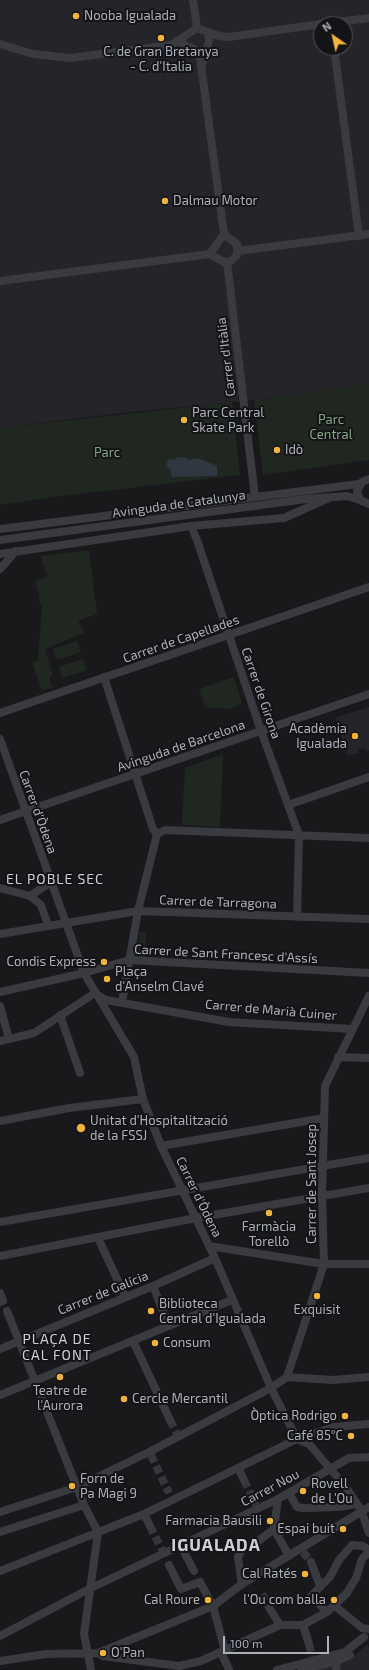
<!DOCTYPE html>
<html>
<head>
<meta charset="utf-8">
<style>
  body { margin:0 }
  #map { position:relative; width:369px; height:1670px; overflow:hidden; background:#19191c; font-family:"Exo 2",sans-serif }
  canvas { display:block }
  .north { position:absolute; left:313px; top:16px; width:40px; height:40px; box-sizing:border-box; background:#141417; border:1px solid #515259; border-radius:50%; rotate:326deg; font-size:11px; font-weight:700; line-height:16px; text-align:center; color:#acb0bb }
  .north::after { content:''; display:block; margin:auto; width:14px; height:18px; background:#f2b43b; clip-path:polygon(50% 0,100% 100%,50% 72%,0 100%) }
  .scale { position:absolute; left:223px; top:1636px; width:106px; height:18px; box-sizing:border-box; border:2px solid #acb0bb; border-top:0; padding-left:5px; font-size:12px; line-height:14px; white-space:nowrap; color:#acb0bb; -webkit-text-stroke:3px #141417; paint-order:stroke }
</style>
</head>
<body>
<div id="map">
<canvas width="369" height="1670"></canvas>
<div class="north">N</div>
<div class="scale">100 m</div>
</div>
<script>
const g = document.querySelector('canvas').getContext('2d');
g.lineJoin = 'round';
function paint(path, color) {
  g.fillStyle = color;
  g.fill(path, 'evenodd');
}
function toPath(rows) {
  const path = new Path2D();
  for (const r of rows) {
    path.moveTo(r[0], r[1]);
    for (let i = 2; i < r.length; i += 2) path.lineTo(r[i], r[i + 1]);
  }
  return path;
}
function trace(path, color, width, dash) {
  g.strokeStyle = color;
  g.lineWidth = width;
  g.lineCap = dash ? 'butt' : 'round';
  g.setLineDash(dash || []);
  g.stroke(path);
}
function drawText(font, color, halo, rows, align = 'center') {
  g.font = font + ' "Exo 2",sans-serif';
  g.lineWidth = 4;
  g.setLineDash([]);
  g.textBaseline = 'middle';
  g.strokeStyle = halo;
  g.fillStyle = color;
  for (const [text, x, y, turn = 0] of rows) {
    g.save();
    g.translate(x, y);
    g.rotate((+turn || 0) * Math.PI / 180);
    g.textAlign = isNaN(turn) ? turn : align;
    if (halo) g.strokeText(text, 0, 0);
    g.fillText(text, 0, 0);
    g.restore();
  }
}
const built = toPath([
  [0,0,369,0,369,384,254,400,130,412,0,428],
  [321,24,345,24,345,48,321,48],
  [369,707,369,750,366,751,365,748,358,750,359,753,348,756,335,718],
  [367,1645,369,1648,369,1670,307,1670,351,1659]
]);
const green = toPath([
  [369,384,369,460,263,475,254,400],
  [232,402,240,475,53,497,0,505,0,428],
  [89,550,97,614,78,621,84,633,45,649,53,675,49,677,53,687,42,691,32,662,38,660,42,606,38,599,40,599,35,581,48,576,40,556],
  [77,641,81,652,57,660,53,649],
  [83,659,87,670,63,678,59,667],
  [234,677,242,703,230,709,205,707,199,689],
  [223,754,220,827,182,825,185,768],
  [140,932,146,932,145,959,134,958]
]);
const water = toPath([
  [178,457,186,458,188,460,198,458,217,466,217,476,172,477,170,469,166,466,168,459,174,460]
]);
const minorTunnel = toPath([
  [170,1420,177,1434],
  [151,1455,169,1493],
  [244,1480,256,1505],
  [150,1526,163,1552],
  [303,1552,311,1562],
  [262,1594,270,1609],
  [309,1644,312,1656]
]);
const minor = toPath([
  [193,0,197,28],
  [322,24,369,18],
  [177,41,194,49,200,58,224,234],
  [0,44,33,54,71,58,171,45,197,28,219,36,229,37,321,24],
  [334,48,359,236],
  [202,65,209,41,208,32],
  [238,251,369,234],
  [210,254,224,262,231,261,237,255,237,244,224,234],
  [210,254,224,234],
  [227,262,255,497],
  [0,281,210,254],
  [369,479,362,482,357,491,360,500,369,504],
  [191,526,197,540,261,731,299,835,297,917],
  [0,529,359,484],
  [0,540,306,499,347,496,360,500],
  [0,554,191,526,284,518,329,498],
  [0,569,16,551],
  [104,677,153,829,157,834],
  [0,713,369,587],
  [0,739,84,973,134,1057,143,1099,161,1146,215,1258,271,1388,297,1439],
  [288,805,369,777],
  [0,820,369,694],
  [157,834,165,830,369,838],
  [0,888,30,896,41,905,48,925],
  [30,896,51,882],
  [0,934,138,911,369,919],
  [0,992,84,973,129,960,369,973],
  [122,1002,138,911,157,834],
  [0,1006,9,1039],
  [60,1015,80,1073],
  [0,1041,34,1033,95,993,106,1000,229,1022,352,1029],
  [338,1057,369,1058],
  [0,1121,69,1108,143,1099],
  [161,1146,324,1118],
  [0,1222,369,1158],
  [98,1238,125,1296],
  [209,1246,324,1264,369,1264],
  [0,1256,196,1218,369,1188],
  [153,1286,169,1326],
  [0,1293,3,1301,0,1302],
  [7,1311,84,1505,98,1532],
  [133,1341,170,1420],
  [0,1349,153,1286,215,1258],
  [287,1377,324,1264,322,1195,325,1086,369,996],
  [287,1377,333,1380,369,1377],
  [0,1395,232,1300],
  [297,1439,309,1444,345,1486,361,1510,369,1533],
  [238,1468,244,1480],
  [289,1493,297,1507,303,1508,339,1507,356,1504],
  [0,1512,77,1487,149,1452,271,1388,287,1377],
  [144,1514,150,1526],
  [274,1529,289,1556],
  [0,1532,84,1505],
  [184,1552,194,1571],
  [311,1562,320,1586],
  [169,1565,181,1589,200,1582],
  [0,1571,144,1514,297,1439,334,1427,369,1424],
  [201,1584,213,1606,225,1651],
  [242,1584,238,1557,242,1549,256,1543,274,1529,278,1499],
  [335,1606,362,1628,369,1629],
  [270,1609,280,1625],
  [327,1612,311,1596,330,1577,339,1560,352,1545,363,1546,369,1550],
  [303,1625,309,1644],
  [0,1636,89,1589,278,1499,349,1458,369,1457],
  [98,1653,103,1656,179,1666,201,1661,280,1625,303,1625,327,1612,347,1593,356,1578,362,1559,369,1552],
  [221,1653,229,1669],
  [0,1661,46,1654,98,1653,213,1606,242,1584,369,1507],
  [91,1670,84,1634,98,1532],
  [277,1670,345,1652,364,1637],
  [302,1670,337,1661,350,1655],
  [336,1670,337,1661]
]);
const markers = [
  [76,16,4,"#f2b43b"],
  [161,38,4,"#f2b43b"],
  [165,201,4,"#f2b43b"],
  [184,420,4,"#f2b43b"],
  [277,450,4,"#f2b43b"],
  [355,736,4,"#f2b43b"],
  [104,962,4,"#f2b43b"],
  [107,979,4,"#f2b43b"],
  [81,1128,5,"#f2b43b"],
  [269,1213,4,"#f2b43b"],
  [317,1296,4,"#f2b43b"],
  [151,1311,4,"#f2b43b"],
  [155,1343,4,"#f2b43b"],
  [60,1377,4,"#f2b43b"],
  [124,1399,4,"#f2b43b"],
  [345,1416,4,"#f2b43b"],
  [351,1436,4,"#f2b43b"],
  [72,1486,4,"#f2b43b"],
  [303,1491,4,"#f2b43b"],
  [270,1521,4,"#f2b43b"],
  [343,1529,4,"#f2b43b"],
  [305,1574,4,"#f2b43b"],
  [208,1600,4,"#f2b43b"],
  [334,1600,4,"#f2b43b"],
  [103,1653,4,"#f2b43b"]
];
const poiNames = [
  ["Nooba Igualada",84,16],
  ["C. de Gran Bretanya",161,52,"center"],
  ["- C. d'Italia",161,67,"center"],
  ["Dalmau Motor",173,201],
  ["Parc Central",192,413],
  ["Skate Park",192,428],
  ["Idò",285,450],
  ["Acadèmia",347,729,"right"],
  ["Igualada",347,744,"right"],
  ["Condis Express",96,962,"right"],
  ["Plaça",115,972],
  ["d'Anselm Clavé",115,987],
  ["Unitat d'Hospitalització",90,1121],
  ["de la FSSJ",90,1136],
  ["Farmàcia",269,1227,"center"],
  ["Torellò",269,1242,"center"],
  ["Biblioteca",159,1304],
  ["Central d'Igualada",159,1319],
  ["Exquisit",317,1310,"center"],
  ["Consum",163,1343],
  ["Teatre de",60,1391,"center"],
  ["l'Aurora",60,1406,"center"],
  ["Cercle Mercantil",132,1399],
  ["Òptica Rodrigo",337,1416,"right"],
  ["Café 85°C",343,1436,"right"],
  ["Forn de",80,1479],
  ["Pa Magi 9",80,1494],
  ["Rovell",311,1484],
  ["de L'Ou",311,1499],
  ["Farmacia Bausili",262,1521,"right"],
  ["Espai buit",335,1529,"right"],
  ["Cal Ratés",297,1574,"right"],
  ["Cal Roure",200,1600,"right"],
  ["l'Ou com balla",326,1600,"right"],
  ["O'Pan",111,1653]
];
const streetNames = [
  ["Carrer d'Itàlia",226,357,-97],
  ["Avinguda de Catalunya",179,504,-8],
  ["Carrer de Capellades",181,639,-19],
  ["Carrer de Girona",261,693,71],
  ["Avinguda de Barcelona",181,746,-19],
  ["Carrer d'Òdena",38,812,70],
  ["Carrer de Tarragona",218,902,2],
  ["Carrer de Sant Francesc d'Assís",226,954,3],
  ["Carrer de Marià Cuiner",271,1010,5],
  ["Carrer de Sant Josep",312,1184,-90],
  ["Carrer d'Òdena",199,1197,64],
  ["Carrer de Galícia",103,1293,-22],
  ["Carrer Nou",270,1488,-28]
];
const parkNames = [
  ["Parc",331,420],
  ["Central",331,435],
  ["Parc",107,453]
];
const neighbourhoodNames = [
  ["EL POBLE SEC",55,879],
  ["PLAÇA DE",57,1339],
  ["CAL FONT",57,1355]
];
const districtNames = [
  ["IGUALADA",216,1545]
];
paint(built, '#252529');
paint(green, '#1f2720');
paint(water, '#2f3840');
trace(minorTunnel, '#36373c', 8, [8, 4]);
trace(minor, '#3a3b41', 8);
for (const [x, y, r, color] of markers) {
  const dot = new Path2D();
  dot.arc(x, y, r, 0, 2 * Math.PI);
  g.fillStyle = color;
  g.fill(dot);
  trace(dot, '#141417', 1.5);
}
drawText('13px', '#acb0bb', '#141417', poiNames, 'left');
drawText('13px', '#acb0bb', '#141417', streetNames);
drawText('13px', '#83a685', '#141417', parkNames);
g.letterSpacing = '1px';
drawText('14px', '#cdd0d7', '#141417', neighbourhoodNames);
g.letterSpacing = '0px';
g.letterSpacing = '1px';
drawText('bold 17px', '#cdd0d7', '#141417', districtNames);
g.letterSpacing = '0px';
</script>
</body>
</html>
